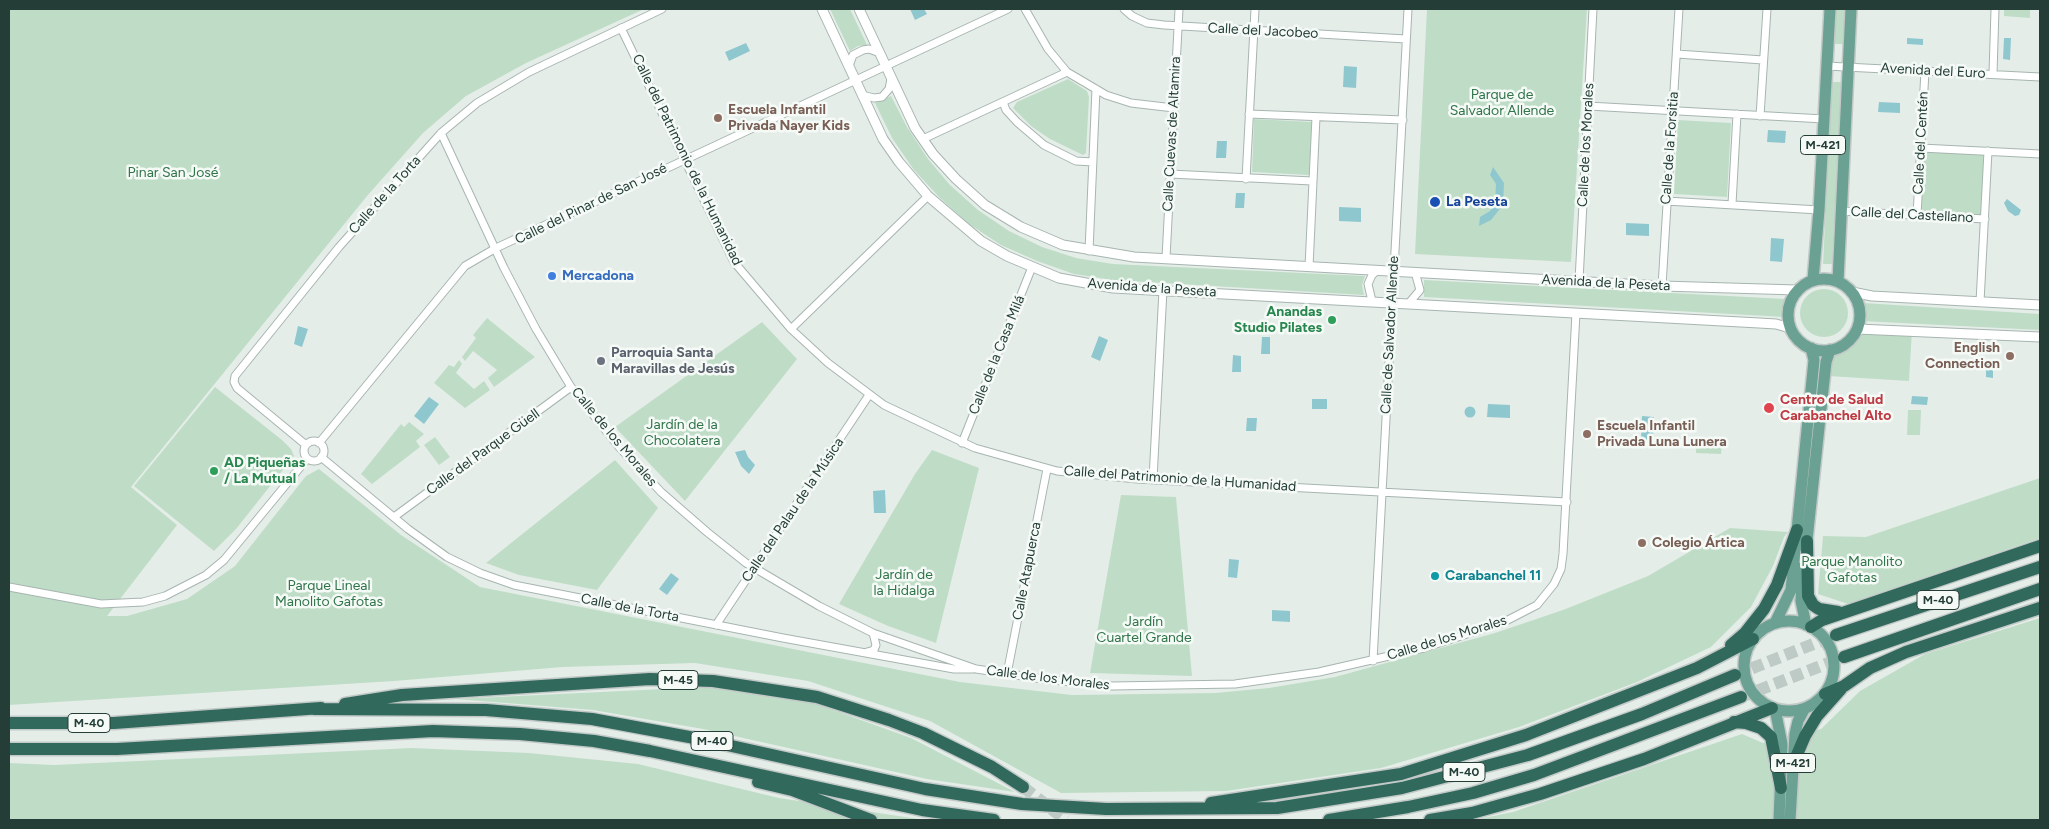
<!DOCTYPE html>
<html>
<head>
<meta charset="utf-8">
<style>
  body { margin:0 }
  #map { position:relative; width:2049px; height:829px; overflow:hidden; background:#e5ede9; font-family:Figtree,sans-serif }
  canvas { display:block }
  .frame { position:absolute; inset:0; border:10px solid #243e37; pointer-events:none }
</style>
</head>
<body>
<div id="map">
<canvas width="2049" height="829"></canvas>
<div class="frame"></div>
</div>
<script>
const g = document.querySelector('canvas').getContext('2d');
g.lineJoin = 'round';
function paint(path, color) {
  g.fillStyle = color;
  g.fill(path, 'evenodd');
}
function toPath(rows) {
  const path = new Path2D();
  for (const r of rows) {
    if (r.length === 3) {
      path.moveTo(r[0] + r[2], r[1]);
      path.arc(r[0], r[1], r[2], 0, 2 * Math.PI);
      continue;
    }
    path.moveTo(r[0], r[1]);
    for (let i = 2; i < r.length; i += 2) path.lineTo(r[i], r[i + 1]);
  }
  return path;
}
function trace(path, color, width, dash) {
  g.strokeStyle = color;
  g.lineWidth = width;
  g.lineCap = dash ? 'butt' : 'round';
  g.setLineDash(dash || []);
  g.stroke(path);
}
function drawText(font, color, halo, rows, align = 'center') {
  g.font = font + ' Figtree,sans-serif';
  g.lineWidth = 5;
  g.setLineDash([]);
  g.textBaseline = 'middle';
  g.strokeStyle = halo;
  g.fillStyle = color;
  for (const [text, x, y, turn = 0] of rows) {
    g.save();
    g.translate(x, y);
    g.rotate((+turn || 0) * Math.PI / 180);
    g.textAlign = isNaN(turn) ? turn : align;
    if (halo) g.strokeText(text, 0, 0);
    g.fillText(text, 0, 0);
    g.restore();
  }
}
const green = toPath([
  [9,9,644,9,526,63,466,96,423,133,367,196,131,487,177,525,107,616,127,616,187,599,235,566,306,476,319,469,401,535,480,587,960,682,1072,695,1215,693,1269,688,1335,677,1495,633,1563,610,1648,576,1730,528,1788,532,1784,537,1773,566,1751,607,1711,647,1637,682,1519,727,1381,768,1226,791,1061,793,930,721,808,681,695,663,563,667,394,681,9,705],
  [830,9,850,9,867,45,858,46,850,51],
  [1427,9,1587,9,1571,262,1415,254],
  [1834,9,1845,9,1844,44,1831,44],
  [2004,9,2030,9,2030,18,2004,16],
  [1068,79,1087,91,1089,97,1086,153,1083,155,1050,139,1031,126,1013,108,1017,102],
  [1832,82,1841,82,1832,264,1823,264],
  [891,96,907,127,928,159,950,185,978,210,1009,231,1042,247,1076,258,1113,264,1365,276,1362,285,1364,295,1112,280,1074,274,1037,261,1001,245,969,224,940,198,914,170,892,138,875,103],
  [1254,119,1312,122,1309,175,1252,172],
  [1678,120,1731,123,1727,197,1674,194],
  [1921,148,1988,151,1985,219,1917,215],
  [1424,280,1786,299,1785,317,1424,297],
  [1824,313,24],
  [1863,303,2040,314,2040,330,1862,321],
  [487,318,535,357,494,387,488,378,497,370,473,351,465,361,462,357,476,338,473,335],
  [762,322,797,359,685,501,615,427],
  [1857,329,1912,330,1909,381,1828,376,1830,350,1841,347,1851,339],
  [459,360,462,364,456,373,474,389,484,381,490,390,465,408,434,383,449,365,454,367],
  [215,387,282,440,291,449,294,456,236,529,214,551,134,486],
  [1908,410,1921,410,1920,435,1907,435],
  [409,422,424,434,416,441,420,447,372,484,361,474,401,424,404,427],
  [435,437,450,457,439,465,424,445],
  [1696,440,1722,442,1721,454,1696,453],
  [932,450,979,468,936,643,888,626,839,604,915,474],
  [615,460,658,508,597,590,519,575,486,563],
  [2040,478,2040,538,1848,604,1818,594,1823,536,1866,537],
  [1121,495,1176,497,1192,676,1090,673],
  [2040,618,2040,820,1474,820,1513,812,1742,734,1763,743,1821,729,1860,691,1925,654],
  [705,687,808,701,911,738,1015,792,927,779,703,729,593,710,456,699],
  [412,748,529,753,638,764,779,798,925,820,9,820,9,763,54,765]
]);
const water = toPath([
  [910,9,924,9,927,14,915,20],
  [1907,38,1923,39,1923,45,1907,44],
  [2004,38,2011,38,2010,60,2003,59],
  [746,43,750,51,729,61,725,52],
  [1344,66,1357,67,1356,88,1343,87],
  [1879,102,1900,103,1900,113,1878,112],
  [1768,130,1786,131,1785,143,1767,142],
  [1217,141,1227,141,1226,158,1216,158],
  [1493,167,1504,183,1503,205,1491,220,1479,226,1480,217,1490,211,1495,203,1496,184,1490,175],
  [1236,193,1245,193,1244,208,1235,208],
  [2007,199,2021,210,2019,215,2015,216,2008,211,2004,203],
  [1339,207,1361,208,1361,222,1339,221],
  [1626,223,1649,224,1649,236,1626,235],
  [1771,238,1784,239,1782,262,1770,261],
  [298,326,308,329,302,347,294,344],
  [1099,336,1108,340,1100,361,1091,357],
  [1262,337,1270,337,1270,354,1261,354],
  [1233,355,1241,356,1241,372,1232,372],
  [1986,360,1993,360,1993,378,1986,377],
  [1912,396,1928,397,1927,405,1911,404],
  [429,397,439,404,424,424,414,416],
  [1312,399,1327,399,1327,409,1312,409],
  [1488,404,1510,405,1510,418,1487,417],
  [1470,412,5.5],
  [1642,416,1654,417,1653,440,1641,440],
  [1247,418,1257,418,1256,431,1246,431],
  [745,450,748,457,755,465,749,474,741,466,735,452],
  [885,490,886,513,874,513,873,491],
  [1229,559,1239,560,1237,578,1228,577],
  [671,573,679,579,667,595,659,589],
  [1272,610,1290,611,1290,622,1272,621]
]);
const motorwayTunnel = toPath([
  [1735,675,1836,635],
  [1741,697,1844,657],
  [1023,787,1066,820]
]);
const minor = toPath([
  [1025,9,1048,49,1067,72,1106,95,1131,103,1174,108],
  [1124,9,1132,16,1147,23,1164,25,1406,39],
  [621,28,734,262,791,329,828,363,884,405,975,448,1057,471,1137,479,1567,502],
  [1677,54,1763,60],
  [849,66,853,55,863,50,869,49,880,53],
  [1826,66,2040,77],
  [1993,74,1995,9],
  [862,95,874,98,882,97,889,89,891,79],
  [1003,102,1006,110,1017,122,1044,145,1076,161,1093,162],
  [1588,106,1824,119],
  [1249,114,1403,120],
  [1760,116,1767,9],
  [441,133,504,268,536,329,571,387,619,447,661,492,707,532,746,563,819,606,873,633,976,669,1043,679,1112,686,1235,684,1319,672,1424,648,1504,622,1537,605,1554,584,1561,569,1563,554,1576,313],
  [923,139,1067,72],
  [1921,148,2040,154],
  [1170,174,1312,181],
  [1246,179,1255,9],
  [1666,201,1819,210],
  [1732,204,1737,114],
  [1840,211,1985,219],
  [1917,215,1925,71],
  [1089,251,1096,89],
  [1166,258,1179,9],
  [1309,267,1316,117],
  [1579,281,1593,9],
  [1662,286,1679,9],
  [1372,301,1368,284,1372,275,1378,270],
  [1980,302,1988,151],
  [1409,303,1420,290,1415,272],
  [791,329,928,196],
  [314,451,10],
  [319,443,465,266,496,248,1008,9],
  [962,443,1032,267],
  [306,445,237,388,234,382,235,376,339,247,441,133,477,103,529,72,662,9],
  [321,457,408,529,447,557,480,573,514,585,783,638,954,669,973,669],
  [1153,479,1163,290],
  [394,517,571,387],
  [9,587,101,604,143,602,165,596,206,575,224,560,307,459],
  [716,625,869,395],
  [867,652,874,650,876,645,873,633],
  [1373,661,1408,9],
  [1007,674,1047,469]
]);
const tertiary = toPath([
  [822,9,883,139,899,162,928,196,981,241,1007,256,1059,278,1113,288,1759,323,1776,324,1790,328],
  [859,9,915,128,933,154,956,179,985,205,1021,227,1063,245,1134,257,1662,286,1797,290],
  [1852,292,1872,296,2040,305],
  [1857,329,2040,337]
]);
const primary = toPath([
  [1824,315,36],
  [1813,280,1819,210,1830,9],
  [1838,281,1851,9],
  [1806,549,1826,362,1830,350],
  [1803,567,1801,601,1806,625],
  [1789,666,45],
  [1775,623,1791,590,1814,360,1811,348],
  [1775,709,1782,744,1779,820],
  [1790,820,1795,734,1798,721,1805,708]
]);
const motorway = toPath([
  [1807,541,1808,596,1813,605,1819,609,1838,612],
  [1811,627,1822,620,2040,546],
  [1836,635,2040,567],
  [1731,645,1745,633,1764,609,1777,585,1797,530],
  [1844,657,2040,589],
  [1825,694,1844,686,1870,668,1906,652,2040,608],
  [345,704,402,695,650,679,713,681,817,697,889,720,923,733,992,767,1023,787],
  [314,709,486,710,592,719,700,739,925,789,1022,804,1106,809,1277,808,1402,788,1528,755,1642,714,1735,675],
  [1734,722,1746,723,1761,728,1771,737,1781,788],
  [9,723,114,723,321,708],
  [9,749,117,749,433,731,520,734,594,741,650,751,922,810,994,820],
  [1793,764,1805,736,1817,716,1841,689],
  [758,782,792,790,871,820],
  [1211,803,1401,774,1526,735,1697,668,1753,639],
  [1329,820,1408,807,1473,793,1534,775,1741,697],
  [1430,820,1472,813,1540,794,1644,759,1772,708]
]);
const markers = [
  [718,118,5,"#8d6e63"],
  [1435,202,6,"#1a4fb4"],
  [552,276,5,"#3f7fe0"],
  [1332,320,5,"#2e9e5b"],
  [2010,356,5,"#8d6e63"],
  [601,361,5,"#6b7280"],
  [1769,408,6,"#e0444e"],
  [1587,434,5,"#8d6e63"],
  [214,471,5,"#2e9e5b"],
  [1642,543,5,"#8d6e63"],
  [1435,576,5,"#0f9aa8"]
];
const shields = [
  [1823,145,45],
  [1938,600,42],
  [678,680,40],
  [89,723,42],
  [712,741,42],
  [1793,763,45],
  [1464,772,42]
];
const shieldNames = [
  ["M-421",1823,145],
  ["M-40",1938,600],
  ["M-45",678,680],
  ["M-40",89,723],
  ["M-40",712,741],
  ["M-421",1793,763],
  ["M-40",1464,772]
];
const streetNames = [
  ["Calle del Jacobeo",1263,31,3],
  ["Avenida del Euro",1933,71,3],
  ["Calle Cuevas de Altamira",1172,134,-87],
  ["Calle del Centén",1921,143,-87],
  ["Calle de los Morales",1586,145,-87],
  ["Calle de la Forsitia",1670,148,-86],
  ["Calle del Patrimonio de la Humanidad",687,160,64],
  ["Calle de la Torta",385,195,-48],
  ["Calle del Pinar de San José",591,204,-26],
  ["Calle del Castellano",1912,215,3],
  ["Avenida de la Peseta",1606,283,3],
  ["Avenida de la Peseta",1152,288,4],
  ["Calle de Salvador Allende",1390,335,-87],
  ["Calle de la Casa Milá",997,355,-68],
  ["Calle de los Morales",614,437,50],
  ["Calle del Parque Güell",483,452,-36],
  ["Calle del Patrimonio de la Humanidad",1180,479,4],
  ["Calle del Palau de la Música",793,510,-56],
  ["Calle Atapuerca",1027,571,-79],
  ["Calle de la Torta",630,608,11],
  ["Calle de los Morales",1447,638,-17],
  ["Calle de los Morales",1048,678,7]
];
const parkNames = [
  ["Parque de",1502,95],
  ["Salvador Allende",1502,111],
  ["Pinar San José",173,173],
  ["Jardín de la",682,425],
  ["Chocolatera",682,441],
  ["Parque Manolito",1852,562],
  ["Gafotas",1852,578],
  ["Jardín de",904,575],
  ["la Hidalga",904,591],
  ["Parque Lineal",329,586],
  ["Manolito Gafotas",329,602],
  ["Jardín",1144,622],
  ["Cuartel Grande",1144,638]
];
const educationNames = [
  ["Escuela Infantil",728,110],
  ["Privada Nayer Kids",728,126],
  ["English",2000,348,"right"],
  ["Connection",2000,364,"right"],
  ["Escuela Infantil",1597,426],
  ["Privada Luna Lunera",1597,442],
  ["Colegio Ártica",1652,543]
];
const transitNames = [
  ["La Peseta",1446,202]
];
const shopNames = [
  ["Mercadona",562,276]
];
const leisureNames = [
  ["Anandas",1322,312],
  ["Studio Pilates",1322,328],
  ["AD Piqueñas",224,463,"left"],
  ["/ La Mutual",224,479,"left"]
];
const worshipNames = [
  ["Parroquia Santa",611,353],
  ["Maravillas de Jesús",611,369]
];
const healthNames = [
  ["Centro de Salud",1780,400],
  ["Carabanchel Alto",1780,416]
];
const cultureNames = [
  ["Carabanchel 11",1445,576]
];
paint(green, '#bfddc6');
paint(water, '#8fc7cf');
trace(motorwayTunnel, '#becac5', 12, [12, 6]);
trace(minor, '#a7b5b0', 9);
trace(tertiary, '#a7b5b0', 11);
trace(primary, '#c2c9c7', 14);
trace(motorway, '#c2c9c7', 15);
trace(minor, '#fff', 7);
trace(tertiary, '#fff', 9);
trace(primary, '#6ba192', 11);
trace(motorway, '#316a5d', 12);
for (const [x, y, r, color] of markers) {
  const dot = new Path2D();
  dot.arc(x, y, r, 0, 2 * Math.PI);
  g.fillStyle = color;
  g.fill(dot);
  trace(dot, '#f5faf7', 2);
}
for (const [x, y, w] of shields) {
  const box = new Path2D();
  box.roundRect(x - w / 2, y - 9.5, w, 19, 4);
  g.fillStyle = '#f5faf7';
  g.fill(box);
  trace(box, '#243e37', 1);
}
drawText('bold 12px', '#243e37', null, shieldNames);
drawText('14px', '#243e37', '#f5faf7', streetNames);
drawText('14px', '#307449', '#f5faf7', parkNames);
drawText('bold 14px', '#785e54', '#f5faf7', educationNames, 'left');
drawText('bold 14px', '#164399', '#f5faf7', transitNames, 'left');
drawText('bold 14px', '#366cbe', '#f5faf7', shopNames, 'left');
drawText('bold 14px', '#27864d', '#f5faf7', leisureNames, 'right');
drawText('bold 14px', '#5b616d', '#f5faf7', worshipNames, 'left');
drawText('bold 14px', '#be3a42', '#f5faf7', healthNames, 'left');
drawText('bold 14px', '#0d838f', '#f5faf7', cultureNames, 'left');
</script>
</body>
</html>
